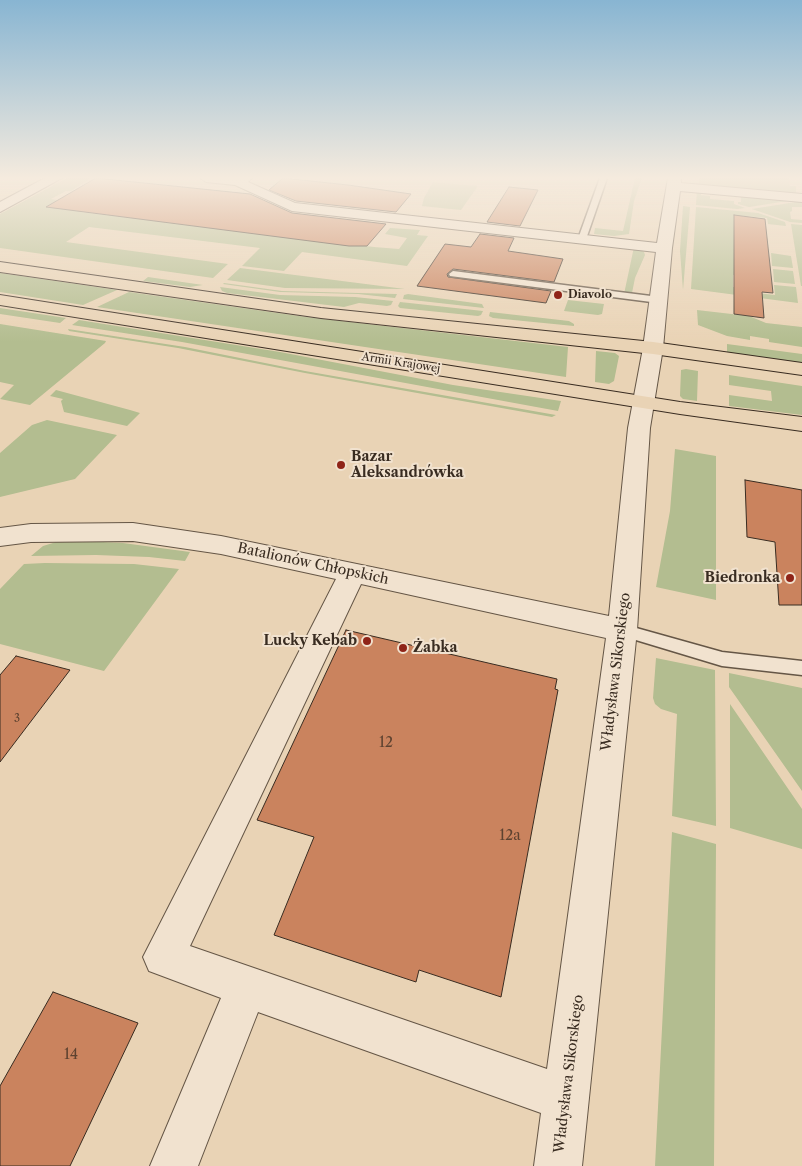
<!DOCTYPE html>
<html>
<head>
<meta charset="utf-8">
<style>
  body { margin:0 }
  canvas { display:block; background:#e9d3b5 }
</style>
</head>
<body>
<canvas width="802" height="1166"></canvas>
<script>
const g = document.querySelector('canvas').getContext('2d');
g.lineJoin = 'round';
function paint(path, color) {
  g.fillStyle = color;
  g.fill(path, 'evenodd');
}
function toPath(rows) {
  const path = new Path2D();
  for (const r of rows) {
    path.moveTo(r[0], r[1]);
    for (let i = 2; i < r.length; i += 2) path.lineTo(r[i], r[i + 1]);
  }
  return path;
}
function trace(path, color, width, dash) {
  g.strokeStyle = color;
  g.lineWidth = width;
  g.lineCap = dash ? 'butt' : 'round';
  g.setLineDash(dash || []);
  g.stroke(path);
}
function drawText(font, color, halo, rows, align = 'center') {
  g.font = font + ' "Libre Caslon Text",serif';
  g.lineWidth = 4;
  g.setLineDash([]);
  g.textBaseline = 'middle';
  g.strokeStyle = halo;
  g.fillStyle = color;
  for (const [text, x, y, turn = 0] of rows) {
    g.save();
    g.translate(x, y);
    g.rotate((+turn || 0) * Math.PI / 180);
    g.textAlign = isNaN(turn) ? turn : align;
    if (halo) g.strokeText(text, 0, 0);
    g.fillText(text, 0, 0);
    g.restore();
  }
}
const green = toPath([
  [67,178,91,178,71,191,66,191,51,199,57,200,55,203,81,212,374,247,399,249,407,238,385,234,390,228,420,230,417,235,428,236,407,266,302,252,284,271,242,266,260,248,89,227,66,242,228,264,213,278,0,248,0,214],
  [635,178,642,178,634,201,629,234,614,236,594,234,595,228,623,231],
  [699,178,789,178,790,186,796,186,796,194,699,185],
  [433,182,478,186,461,210,422,206,424,198],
  [697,191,701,191,701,195,710,196,710,199,734,201,734,204,745,208,737,209,696,205],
  [737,195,794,200,749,207,738,204,738,202,741,202,741,197],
  [802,201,802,207,792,207,792,211,790,212,791,219,802,220,802,223,790,222,752,209],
  [683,206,690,207,683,290,680,251],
  [696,207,758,213,785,222,786,226,768,224,767,218,734,215,735,275,733,275,733,287,746,288,747,292,775,295,774,285,796,287,798,303,691,289],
  [791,224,802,225,802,286,801,286],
  [634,247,644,252,645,255,635,278,632,293,624,294],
  [771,253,791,256,793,268,772,266],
  [240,268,405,289,285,288,227,280],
  [773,269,793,271,795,284,774,282],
  [0,273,117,290,83,305,0,292],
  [148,277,203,285,190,287,143,281],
  [224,283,282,291,397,294,395,298,358,294,280,292,223,284],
  [220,287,280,295,355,297,393,301,391,305,387,306,359,303,344,307,227,293,222,291],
  [129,292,306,317,568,347,566,377,97,307],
  [408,294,482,304,484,308,403,299,404,295],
  [568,300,604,304,602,314,598,315,564,311],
  [400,302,483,311,481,315,478,316,400,308,398,306],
  [0,308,66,318,60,323,0,314],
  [697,310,749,316,766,323,802,327,802,347,769,342,769,339,750,336,750,340,727,336,698,325],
  [490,312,569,321,574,324,574,326,493,318,489,316],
  [79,320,280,352,453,385,561,401,558,411,182,342,72,325],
  [0,324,106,341,105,343,30,405,0,399,14,385,0,382],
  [68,329,185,347,305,371,556,415,552,417,305,373,178,348,69,331],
  [727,344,802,354,802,364,727,353],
  [596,351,615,353,619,356,614,381,609,384,595,382],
  [686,369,698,371,697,401,683,399,680,396,681,370],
  [729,375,802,386,802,415,729,406,729,395,772,401,771,391,729,385],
  [56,390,130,410,140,413,127,426,64,412,61,401,63,399,50,396],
  [47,420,117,435,75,479,0,497,0,453,32,425],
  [675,449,716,456,716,600,656,587,670,511],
  [63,540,123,543,190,552,185,561,149,557,96,555,31,556,43,546],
  [45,563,134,564,179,569,104,671,0,644,0,589,24,564],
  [656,658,715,670,716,826,672,816,677,714,661,709,655,704,653,698],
  [729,673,802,688,802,791,729,687],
  [730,704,802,809,802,849,730,828],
  [672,832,716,844,714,1166,655,1166]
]);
const building = toPath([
  [96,178,250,194,292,213,386,224,367,246,349,246,46,207,96,178],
  [283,178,348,185,411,194,396,212,296,201,269,190,283,178],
  [509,187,538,190,520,226,487,222,509,187],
  [734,215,765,219,773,293,762,292,764,318,734,314,734,215],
  [480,234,514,238,508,251,563,259,554,282,453,269,447,274,448,277,551,291,546,303,417,286,445,244,471,247,480,234],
  [745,480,802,490,802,605,779,605,775,542,747,537,745,480],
  [346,630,557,679,555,689,558,690,501,997,419,970,416,982,274,935,314,837,257,820,346,630],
  [16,656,70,670,0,762,0,675,16,656],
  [53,992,138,1023,70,1166,0,1166,0,1086,53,992]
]);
const service = toPath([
  [600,178,607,178,586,239,579,241,578,239,600,178],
  [453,271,659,297,664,300,659,303,450,276,449,274,453,271],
  [622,624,722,652,802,661,802,675,722,666,616,634,614,630,616,626,622,624]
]);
const minor = toPath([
  [45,178,62,178,0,212,0,202,45,178],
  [200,178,252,178,248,182,295,203,657,243,668,178,681,178,681,183,802,194,802,202,680,191,672,248,663,348,650,428,637,630,582,1166,534,1166,541,1113,258,1012,198,1166,150,1166,221,998,149,971,143,957,336,579,221,554,133,541,31,542,0,546,0,528,31,524,133,523,221,536,609,616,628,428,643,348,656,252,292,211,235,185,206,182,200,178],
  [361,584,606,638,547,1069,190,946,361,584]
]);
const primary = toPath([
  [0,262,321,308,653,342,802,363,802,375,653,354,321,318,0,272,0,262],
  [0,295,680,402,802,417,802,431,680,414,0,305,0,295]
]);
const markers = [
  [558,295,5,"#8f2418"],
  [341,465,5,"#8f2418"],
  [790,578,5,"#8f2418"],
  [367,641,5,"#8f2418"],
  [403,648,5,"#8f2418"]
];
const farPoinames = [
  ["Diavolo",568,295]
];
const farStreetnames = [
  ["Armii Krajowej",401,363,9]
];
const numberNames = [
  ["3",17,719]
];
const poiNames = [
  ["Bazar",351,457],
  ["Aleksandrówka",351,473],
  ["Biedronka",780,578,"right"],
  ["Lucky Kebab",357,641,"right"],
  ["Żabka",413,648]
];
const streetNames = [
  ["Batalionów Chłopskich",313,564,12],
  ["Władysława Sikorskiego",616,672,-83],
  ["Władysława Sikorskiego",569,1074,-83]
];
const nearNumbernames = [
  ["12",386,743],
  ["12a",510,836],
  ["14",71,1055]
];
paint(green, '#b3bd90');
paint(building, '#ca835e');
trace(building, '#392c21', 1);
trace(service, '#655646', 3);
trace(minor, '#655646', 2);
trace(primary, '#392c21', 2);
paint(service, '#f1e2cf');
paint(minor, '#f1e2cf');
paint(primary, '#e9d3b5');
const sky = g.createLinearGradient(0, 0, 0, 342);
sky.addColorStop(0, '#88b5d2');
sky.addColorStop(0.52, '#f5ebde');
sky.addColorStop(1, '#f5ebde00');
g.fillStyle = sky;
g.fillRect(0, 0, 802, 342);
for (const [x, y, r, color] of markers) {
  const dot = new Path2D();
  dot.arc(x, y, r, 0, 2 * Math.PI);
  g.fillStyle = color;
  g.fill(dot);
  trace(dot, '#f1e2cf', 2);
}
drawText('bold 11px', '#392c21', '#f1e2cf', farPoinames, 'left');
drawText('11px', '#392c21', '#f1e2cf', farStreetnames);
drawText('11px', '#5d4230', null, numberNames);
drawText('bold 14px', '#392c21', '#f1e2cf', poiNames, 'left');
drawText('14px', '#392c21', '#f1e2cf', streetNames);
drawText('14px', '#5d4230', null, nearNumbernames);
</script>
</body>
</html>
